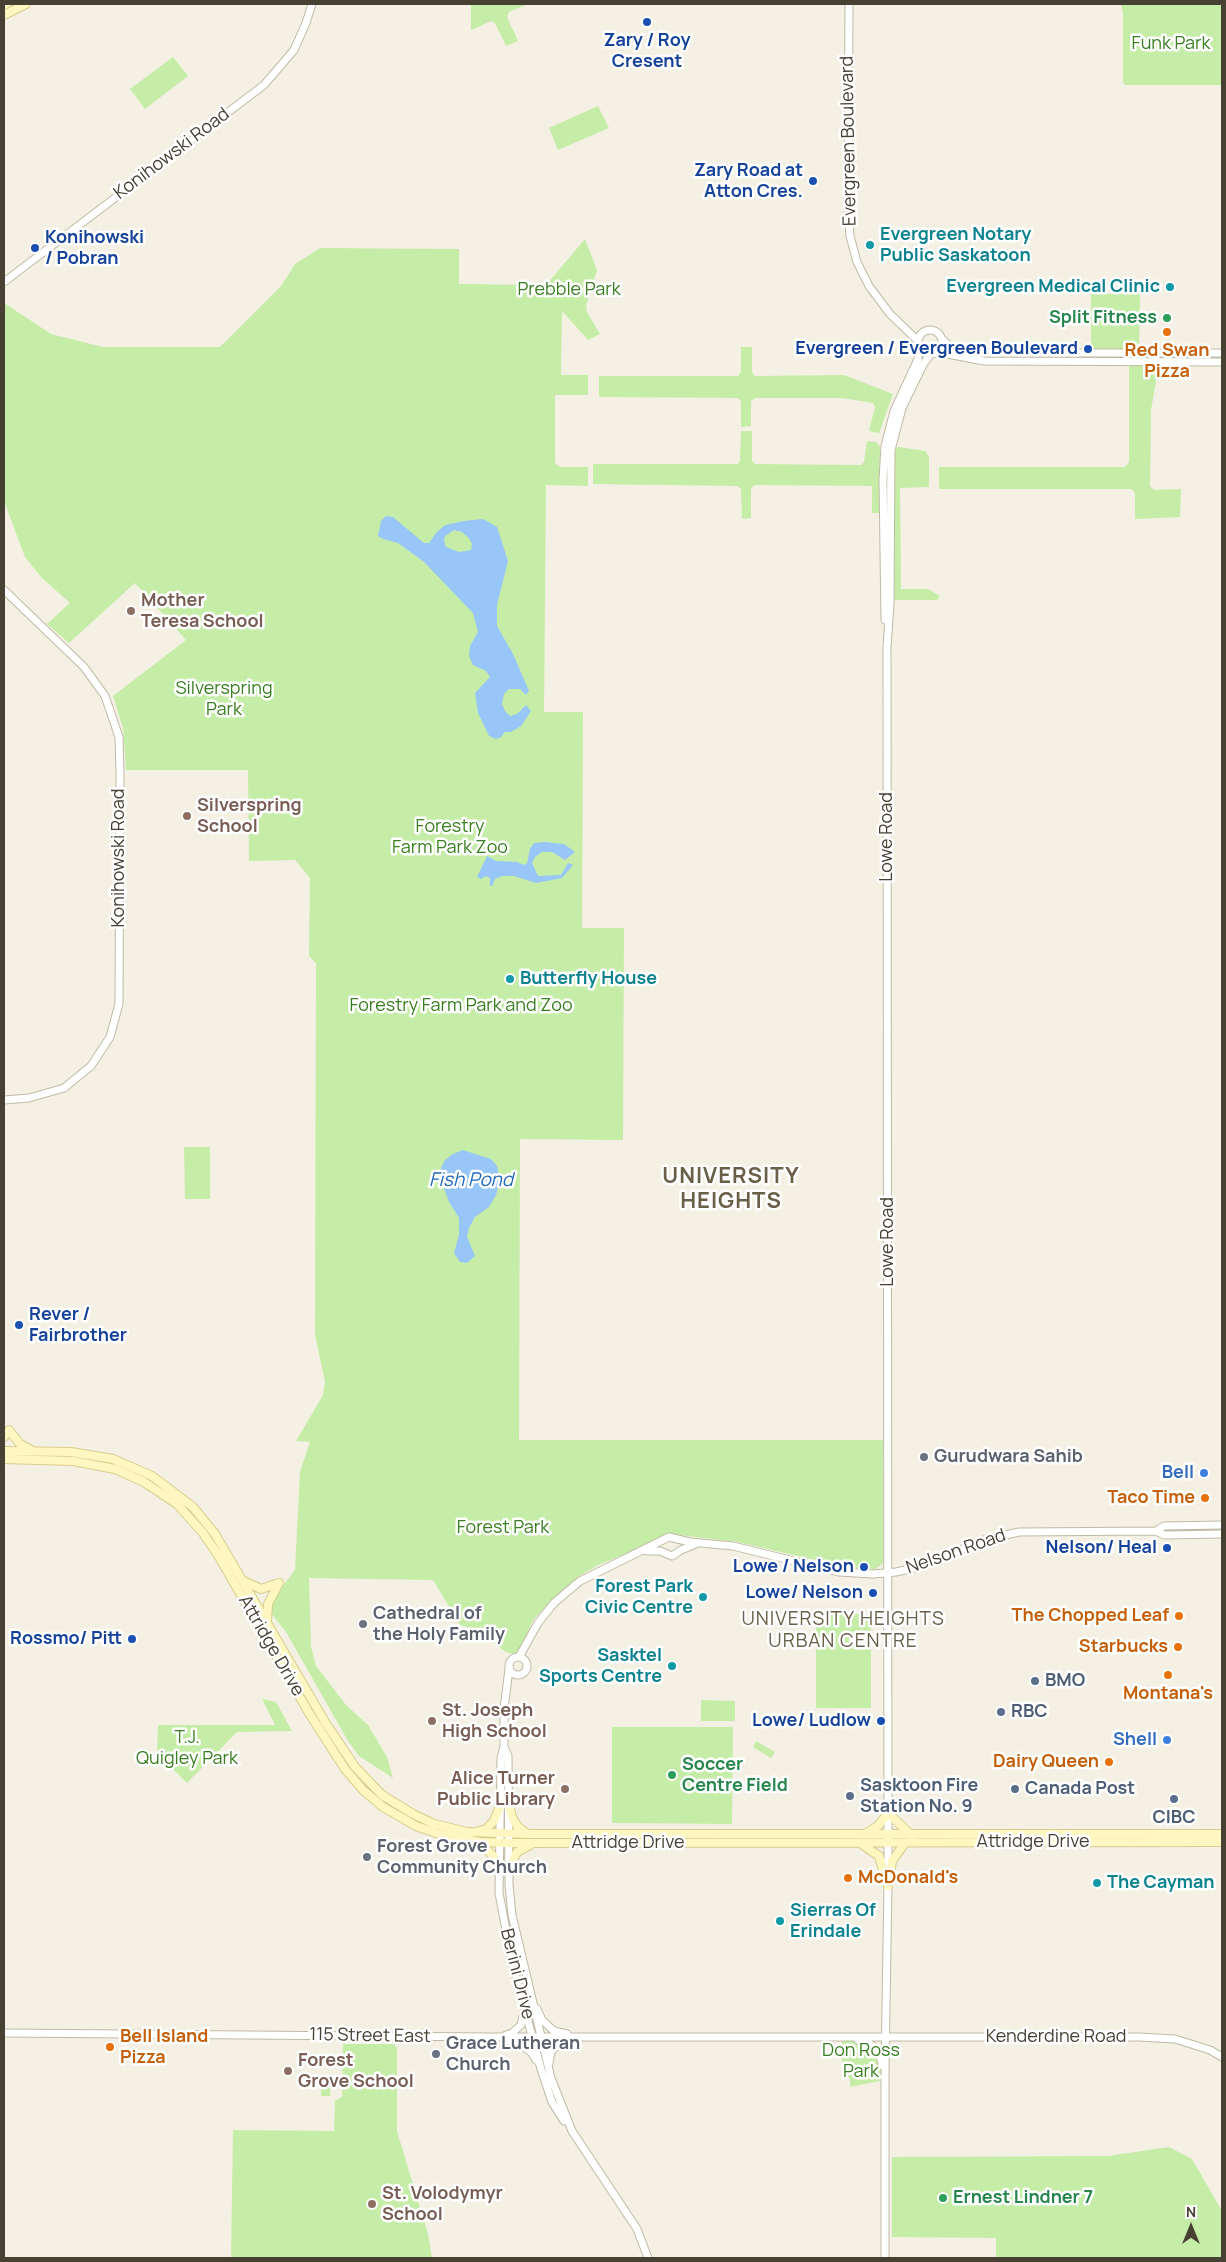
<!DOCTYPE html>
<html>
<head>
<meta charset="utf-8">
<style>
  body { margin:0 }
  #map { position:relative; width:1226px; height:2262px; overflow:hidden; background:#f4f0e3; font-family:Manrope,sans-serif }
  canvas { display:block }
  .frame { position:absolute; inset:0; border:5px solid #464133; pointer-events:none }
  .north { position:absolute; left:1166px; top:2202px; width:50px; height:50px; -webkit-text-stroke:4px #fff; paint-order:stroke; rotate:0deg; font-size:14px; font-weight:700; line-height:20px; text-align:center; color:#464133 }
  .north::after { content:''; display:block; margin:auto; width:18px; height:22px; background:#464133; clip-path:polygon(50% 0,100% 100%,50% 72%,0 100%) }
</style>
</head>
<body>
<div id="map">
<canvas width="1226" height="2262"></canvas>
<div class="frame"></div>
<div class="north">N</div>
</div>
<script>
const g = document.querySelector('canvas').getContext('2d');
g.lineJoin = 'round';
function paint(path, color) {
  g.fillStyle = color;
  g.fill(path, 'evenodd');
}
function toPath(rows) {
  const path = new Path2D();
  for (const r of rows) {
    if (r.length === 3) {
      path.moveTo(r[0] + r[2], r[1]);
      path.arc(r[0], r[1], r[2], 0, 2 * Math.PI);
      continue;
    }
    path.moveTo(r[0], r[1]);
    for (let i = 2; i < r.length; i += 2) path.lineTo(r[i], r[i + 1]);
  }
  return path;
}
function trace(path, color, width, dash) {
  g.strokeStyle = color;
  g.lineWidth = width;
  g.lineCap = dash ? 'butt' : 'round';
  g.setLineDash(dash || []);
  g.stroke(path);
}
function drawText(font, color, halo, rows, align = 'center') {
  g.font = font + ' Manrope,sans-serif';
  g.lineWidth = 5;
  g.setLineDash([]);
  g.textBaseline = 'middle';
  g.strokeStyle = halo;
  g.fillStyle = color;
  for (const [text, x, y, turn = 0] of rows) {
    g.save();
    g.translate(x, y);
    g.rotate((+turn || 0) * Math.PI / 180);
    g.textAlign = isNaN(turn) ? turn : align;
    if (halo) g.strokeText(text, 0, 0);
    g.fillText(text, 0, 0);
    g.restore();
  }
}
const green = toPath([
  [471,4,528,4,509,12,507,17,518,41,506,46,495,23,491,21,471,30],
  [1121,4,1222,4,1222,85,1125,85,1123,82,1123,13],
  [173,57,188,76,145,109,130,89],
  [598,106,609,128,558,150,549,128],
  [585,239,597,270,586,306,587,312,600,334,588,340,562,311,561,375,588,375,588,395,555,395,555,463,560,467,588,467,588,486,546,485,544,712,583,712,582,928,624,928,623,1140,520,1139,519,1440,883,1440,883,1563,876,1569,849,1568,738,1542,670,1534,662,1539,598,1565,578,1577,553,1599,533,1620,519,1651,513,1654,506,1652,474,1629,460,1625,433,1580,309,1578,311,1647,316,1666,346,1705,368,1725,387,1757,393,1778,359,1756,348,1741,286,1632,270,1612,274,1597,295,1570,300,1472,310,1442,296,1441,323,1395,325,1382,315,1334,316,963,309,956,310,878,295,860,249,861,248,770,126,770,123,728,113,696,186,640,135,583,69,643,47,624,70,603,41,577,25,557,4,501,4,303,51,334,103,347,220,347,281,286,295,264,320,248,459,249,459,284,546,285],
  [1091,294,1140,294,1139,352,1091,351],
  [741,347,752,347,752,372,755,376,844,375,893,394,879,433,869,431,875,407,873,403,842,398,755,398,751,401,751,426,741,427,741,401,738,398,599,397,599,376,738,376,741,372],
  [1129,364,1159,364,1151,410,1150,486,1154,490,1181,489,1180,517,1135,519,1135,493,1131,489,939,489,939,467,1125,467,1129,462],
  [741,431,752,431,752,461,755,464,861,465,864,462,867,441,876,442,880,447,879,513,872,513,872,486,754,485,751,489,751,518,742,519,741,489,737,486,593,484,593,464,738,464,740,461],
  [899,447,925,451,929,457,929,487,900,488,901,589,928,589,940,596,937,600,893,600,893,453,895,448],
  [184,1147,210,1147,210,1199,185,1199],
  [816,1614,871,1614,871,1708,816,1708],
  [262,1699,276,1702,292,1731,237,1732,187,1783,166,1762,157,1758,158,1725,275,1725],
  [701,1700,735,1701,735,1721,701,1721],
  [612,1727,733,1727,732,1824,612,1823],
  [756,1741,775,1752,771,1758,753,1747],
  [842,2037,869,2043,878,2051,885,2080,850,2087,850,2079,842,2071],
  [343,2044,394,2044,397,2048,397,2131,428,2234,432,2258,231,2258,233,2130,334,2131,335,2101,342,2097],
  [321,2082,330,2082,330,2096,321,2096],
  [1169,2147,1192,2159,1222,2211,1222,2258,996,2258,996,2238,892,2237,892,2157,1108,2156]
]);
const water = toPath([
  [386,516,393,517,424,543,429,543,436,533,445,525,464,521,483,519,497,527,508,561,497,605,497,626,513,654,529,691,526,695,520,689,509,689,504,694,502,704,505,711,510,716,517,714,526,705,531,711,521,726,511,732,505,732,500,738,496,739,489,736,478,713,475,693,490,677,486,671,473,665,469,656,470,646,478,632,473,613,424,562,398,543,383,539,378,536,381,521],
  [454,530,462,532,469,538,472,544,471,550,459,552,446,547,444,541,445,536],
  [545,842,564,844,575,852,565,860,552,852,542,852,535,857,532,863,538,876,561,875,568,863,573,865,562,878,536,883,514,876,502,876,495,879,492,886,490,886,490,878,486,876,481,879,477,877,487,856,496,861,517,862,524,865,527,863,530,849,534,843],
  [463,1150,491,1159,497,1166,500,1181,496,1195,489,1207,475,1217,469,1228,467,1237,475,1256,467,1263,460,1262,454,1253,459,1235,459,1218,449,1202,440,1177,441,1168,445,1160,453,1154]
]);
const tertiary = toPath([
  [849,4,848,208,850,236,857,262,869,286,890,314,918,341],
  [4,282,264,85,294,50,306,23,312,4],
  [930,342,12],
  [942,339,951,347,980,353,1222,353],
  [937,352,984,361,1222,362],
  [4,590,84,667,105,696,119,737,120,773,119,1004,110,1037,91,1066,64,1088,29,1098,4,1100],
  [885,620,883,480,885,446,894,411,918,359,919,347],
  [1156,1531,1164,1526,1222,1525],
  [647,1551,660,1551,672,1556,681,1550,698,1543],
  [518,1666,9],
  [519,1657,538,1623,554,1603,580,1581,669,1537,690,1542,733,1546,839,1572,873,1574,896,1572,919,1567,984,1540,1019,1532,1156,1531,1164,1535,1222,1534],
  [509,1669,504,1709,504,1747,501,1758,499,1893,512,1962,541,2069,552,2102,564,2121],
  [504,1747,508,1756,509,1885,512,1915,551,2078,572,2131,637,2229,648,2258],
  [888,1869,887,648,890,603,891,450,902,408,924,363,931,354],
  [537,2009,542,2020,554,2031,567,2034],
  [4,2033,491,2037,1139,2037,1175,2039,1210,2050,1222,2057],
  [506,2035,512,2033,521,2025,524,2012],
  [504,2040,520,2044,532,2053,536,2060],
  [858,2040,869,2043,878,2051,883,2066],
  [549,2063,551,2052,558,2044,572,2039],
  [885,2258,885,2070,888,1882]
]);
const secondary = toPath([
  [4,5,6,4],
  [4,15,26,4],
  [4,1437,9,1430,20,1444,31,1450],
  [4,1451,71,1452,113,1459,152,1476,193,1507,215,1534,325,1722,355,1767,382,1795,413,1814,434,1824,467,1832,528,1834,1222,1834],
  [4,1459,73,1461,115,1469,144,1482,177,1504,203,1533,218,1555,309,1713,345,1769,363,1790,383,1807,416,1826,439,1834,479,1842,509,1843,1222,1842],
  [244,1581,261,1589,279,1583],
  [267,1621,268,1604,279,1583],
  [509,1803,512,1817,517,1826,526,1833],
  [479,1831,486,1829,494,1821,501,1803],
  [865,1834,878,1826,888,1813,912,1836],
  [479,1842,494,1857,500,1868],
  [860,1843,879,1856,888,1886],
  [509,1868,517,1852,530,1845],
  [889,1881,892,1861,905,1843]
]);
const markers = [
  [647,22,5,"#1a4fb4"],
  [813,181,5,"#1a4fb4"],
  [870,245,5,"#0f9aa8"],
  [35,248,5,"#1a4fb4"],
  [1170,287,5,"#0f9aa8"],
  [1167,318,5,"#2e9e5b"],
  [1167,332,5,"#e8710a"],
  [1088,349,5,"#1a4fb4"],
  [131,611,5,"#8d6e63"],
  [187,816,5,"#8d6e63"],
  [510,979,5,"#0f9aa8"],
  [19,1325,5,"#1a4fb4"],
  [924,1457,5,"#6b7280"],
  [1204,1473,5,"#3f7fe0"],
  [1205,1498,5,"#e8710a"],
  [1167,1548,5,"#1a4fb4"],
  [864,1567,5,"#1a4fb4"],
  [873,1593,5,"#1a4fb4"],
  [703,1597,5,"#0f9aa8"],
  [1179,1616,5,"#e8710a"],
  [363,1624,5,"#6b7280"],
  [132,1639,5,"#1a4fb4"],
  [1178,1647,5,"#e8710a"],
  [672,1666,5,"#0f9aa8"],
  [1168,1675,5,"#e8710a"],
  [1035,1681,5,"#5c6f8a"],
  [1001,1712,5,"#5c6f8a"],
  [432,1721,5,"#8d6e63"],
  [881,1721,5,"#1a4fb4"],
  [1167,1740,5,"#3f7fe0"],
  [1109,1762,5,"#e8710a"],
  [672,1775,5,"#2e9e5b"],
  [565,1789,5,"#8d6e63"],
  [1015,1789,5,"#5c6f8a"],
  [850,1796,5,"#5c6f8a"],
  [1174,1799,5,"#5c6f8a"],
  [367,1857,5,"#6b7280"],
  [848,1878,5,"#e8710a"],
  [1097,1883,5,"#0f9aa8"],
  [780,1921,5,"#0f9aa8"],
  [110,2047,5,"#e8710a"],
  [436,2054,5,"#6b7280"],
  [288,2071,5,"#8d6e63"],
  [943,2198,5,"#2e9e5b"],
  [372,2204,5,"#8d6e63"]
];
const transitNames = [
  ["Zary / Roy",647,41,"center"],
  ["Cresent",647,62,"center"],
  ["Zary Road at",803,171],
  ["Atton Cres.",803,192],
  ["Konihowski",45,238,"left"],
  ["/ Pobran",45,259,"left"],
  ["Evergreen / Evergreen Boulevard",1078,349],
  ["Rever /",29,1315,"left"],
  ["Fairbrother",29,1336,"left"],
  ["Nelson/ Heal",1157,1548],
  ["Lowe / Nelson",854,1567],
  ["Lowe/ Nelson",863,1593],
  ["Rossmo/ Pitt",122,1639],
  ["Lowe/ Ludlow",871,1721]
];
const parkNames = [
  ["Funk Park",1171,44],
  ["Prebble Park",569,290],
  ["Silverspring",224,689],
  ["Park",224,710],
  ["Forestry",450,827],
  ["Farm Park Zoo",450,848],
  ["Forestry Farm Park and Zoo",461,1006],
  ["Forest Park",503,1528],
  ["T.J.",187,1738],
  ["Quigley Park",187,1759],
  ["Don Ross",861,2051],
  ["Park",861,2072]
];
const streetNames = [
  ["Evergreen Boulevard",849,141,-91],
  ["Konihowski Road",172,154,-37],
  ["Lowe Road",887,837,-90],
  ["Konihowski Road",119,858,-90],
  ["Lowe Road",888,1242,-90],
  ["Nelson Road",956,1552,-19],
  ["Attridge Drive",271,1646,60],
  ["Attridge Drive",1033,1842],
  ["Attridge Drive",628,1843],
  ["Berini Drive",517,1974,76],
  ["115 Street East",370,2036,1],
  ["Kenderdine Road",1056,2037]
];
const cultureNames = [
  ["Evergreen Notary",880,235],
  ["Public Saskatoon",880,256],
  ["Evergreen Medical Clinic",1160,287,"right"],
  ["Butterfly House",520,979],
  ["Forest Park",693,1587,"right"],
  ["Civic Centre",693,1608,"right"],
  ["Sasktel",662,1656,"right"],
  ["Sports Centre",662,1677,"right"],
  ["The Cayman",1107,1883],
  ["Sierras Of",790,1911],
  ["Erindale",790,1932]
];
const leisureNames = [
  ["Split Fitness",1157,318,"right"],
  ["Soccer",682,1765],
  ["Centre Field",682,1786],
  ["Ernest Lindner 7",953,2198]
];
const foodNames = [
  ["Red Swan",1167,351,"center"],
  ["Pizza",1167,372,"center"],
  ["Taco Time",1195,1498],
  ["The Chopped Leaf",1169,1616],
  ["Starbucks",1168,1647],
  ["Montana's",1168,1694,"center"],
  ["Dairy Queen",1099,1762],
  ["McDonald's",858,1878,"left"],
  ["Bell Island",120,2037,"left"],
  ["Pizza",120,2058,"left"]
];
const educationNames = [
  ["Mother",141,601],
  ["Teresa School",141,622],
  ["Silverspring",197,806],
  ["School",197,827],
  ["St. Joseph",442,1711],
  ["High School",442,1732],
  ["Alice Turner",555,1779,"right"],
  ["Public Library",555,1800,"right"],
  ["Forest",298,2061],
  ["Grove School",298,2082],
  ["St. Volodymyr",382,2194],
  ["School",382,2215]
];
const worshipNames = [
  ["Gurudwara Sahib",934,1457],
  ["Cathedral of",373,1614],
  ["the Holy Family",373,1635],
  ["Forest Grove",377,1847],
  ["Community Church",377,1868],
  ["Grace Lutheran",446,2044],
  ["Church",446,2065]
];
const shopNames = [
  ["Bell",1194,1473],
  ["Shell",1157,1740]
];
const serviceNames = [
  ["BMO",1045,1681],
  ["RBC",1011,1712],
  ["Sasktoon Fire",860,1786],
  ["Station No. 9",860,1807],
  ["Canada Post",1025,1789],
  ["CIBC",1174,1818,"center"]
];
const waterNames = [
  ["Fish Pond",471,1181]
];
const neighbourhoodNames = [
  ["UNIVERSITY HEIGHTS",843,1620],
  ["URBAN CENTRE",843,1642]
];
const districtNames = [
  ["UNIVERSITY",731,1177],
  ["HEIGHTS",731,1202]
];
paint(green, '#c6eda7');
paint(water, '#98c6f8');
trace(tertiary, '#c0baa5', 9);
trace(secondary, '#d8cd8d', 10);
trace(tertiary, '#fff', 7);
trace(secondary, '#fff7c2', 8);
for (const [x, y, r, color] of markers) {
  const dot = new Path2D();
  dot.arc(x, y, r, 0, 2 * Math.PI);
  g.fillStyle = color;
  g.fill(dot);
  trace(dot, '#fff', 2);
}
drawText('bold 18px', '#164399', '#fff', transitNames, 'right');
drawText('18px', '#397e20', '#fff', parkNames);
drawText('18px', '#464133', '#fff', streetNames);
drawText('bold 18px', '#0d838f', '#fff', cultureNames, 'left');
drawText('bold 18px', '#27864d', '#fff', leisureNames, 'left');
drawText('bold 18px', '#c56008', '#fff', foodNames, 'right');
drawText('bold 18px', '#785e54', '#fff', educationNames, 'left');
drawText('bold 18px', '#5b616d', '#fff', worshipNames, 'left');
drawText('bold 18px', '#366cbe', '#fff', shopNames, 'right');
drawText('bold 18px', '#4e5e75', '#fff', serviceNames, 'left');
drawText('italic 19px', '#216abd', '#fff', waterNames);
g.letterSpacing = '1px';
drawText('19px', '#6a6049', '#fff', neighbourhoodNames);
g.letterSpacing = '0px';
g.letterSpacing = '1px';
drawText('bold 22px', '#6a6049', '#fff', districtNames);
g.letterSpacing = '0px';
</script>
</body>
</html>
